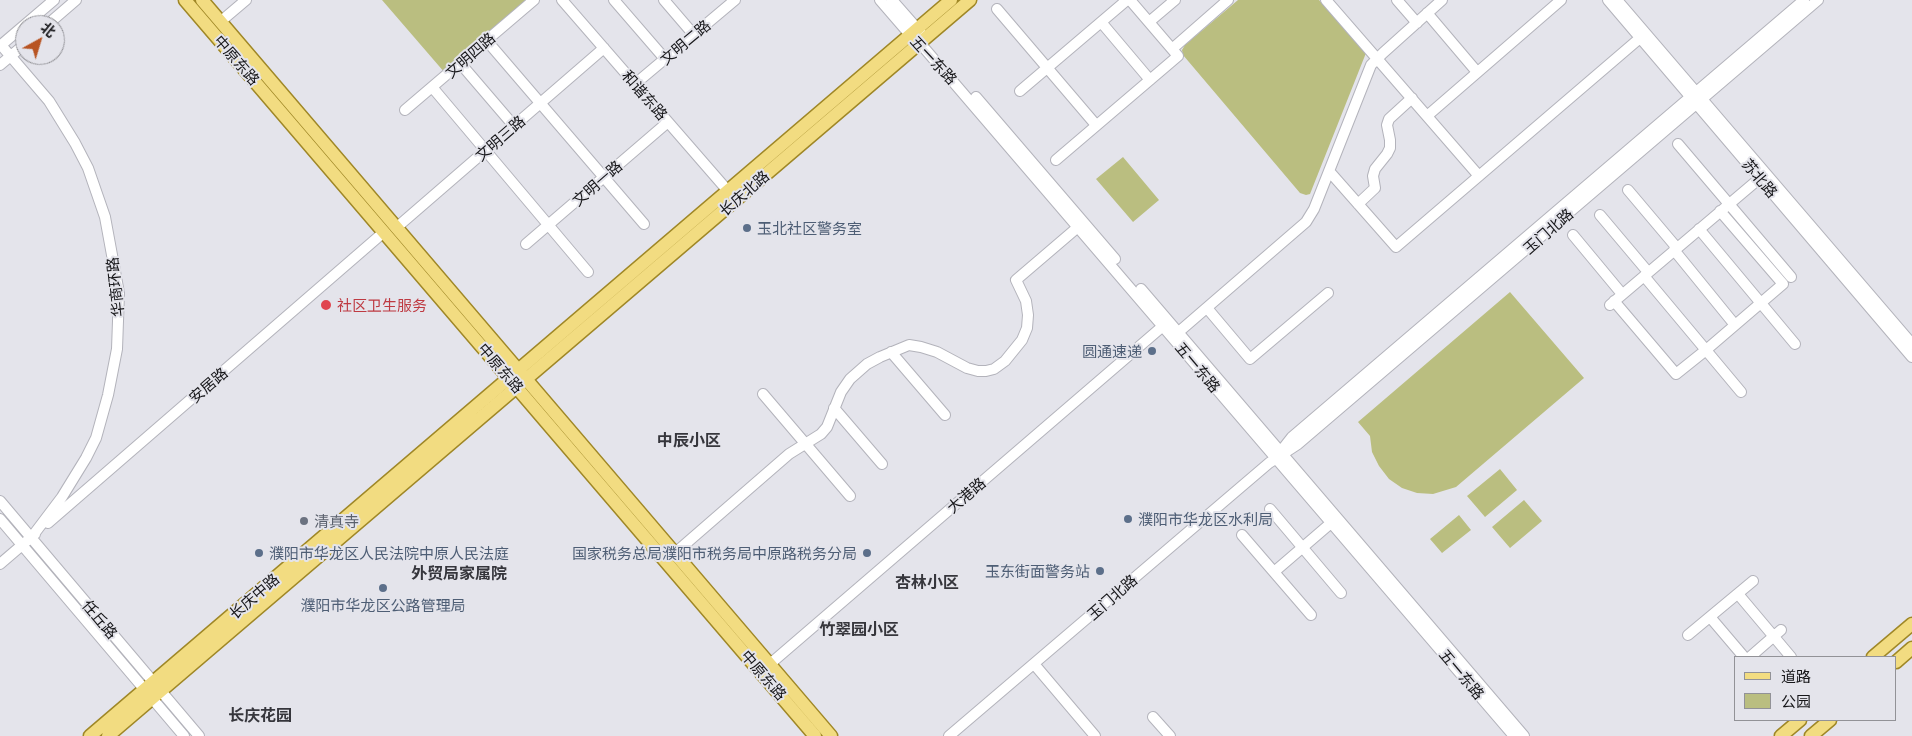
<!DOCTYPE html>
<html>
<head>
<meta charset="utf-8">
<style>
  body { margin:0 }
  #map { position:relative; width:1912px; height:736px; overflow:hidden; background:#e4e4eb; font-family:Georgia,"Noto Sans SC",serif }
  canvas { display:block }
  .legend { position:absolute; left:1734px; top:656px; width:162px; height:65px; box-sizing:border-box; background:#e4e4eb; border:1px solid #929297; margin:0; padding:6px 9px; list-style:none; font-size:15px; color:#161619 }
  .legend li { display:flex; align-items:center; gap:10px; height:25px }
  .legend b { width:25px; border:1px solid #929297 }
  .north { position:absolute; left:15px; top:15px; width:50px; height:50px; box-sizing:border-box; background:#e4e4eb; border:1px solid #929297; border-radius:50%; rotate:39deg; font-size:14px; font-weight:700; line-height:20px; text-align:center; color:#161619 }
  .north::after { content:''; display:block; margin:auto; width:18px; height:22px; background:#b85422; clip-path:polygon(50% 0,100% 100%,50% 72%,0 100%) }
</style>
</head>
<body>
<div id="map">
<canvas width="1912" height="736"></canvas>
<ul class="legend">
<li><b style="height:6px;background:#f2dc81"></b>道路</li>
<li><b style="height:14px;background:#babe80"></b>公园</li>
</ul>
<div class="north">北</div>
</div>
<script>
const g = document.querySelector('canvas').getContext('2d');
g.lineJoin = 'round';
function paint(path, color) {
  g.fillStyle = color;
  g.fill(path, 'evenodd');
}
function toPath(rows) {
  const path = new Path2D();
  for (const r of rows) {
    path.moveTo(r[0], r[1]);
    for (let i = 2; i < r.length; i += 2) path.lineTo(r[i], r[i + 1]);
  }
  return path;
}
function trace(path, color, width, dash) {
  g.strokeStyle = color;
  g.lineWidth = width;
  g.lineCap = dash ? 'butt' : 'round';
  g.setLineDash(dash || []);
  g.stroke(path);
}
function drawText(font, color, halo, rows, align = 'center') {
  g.font = font + ' Georgia,"Noto Sans SC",serif';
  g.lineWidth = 4;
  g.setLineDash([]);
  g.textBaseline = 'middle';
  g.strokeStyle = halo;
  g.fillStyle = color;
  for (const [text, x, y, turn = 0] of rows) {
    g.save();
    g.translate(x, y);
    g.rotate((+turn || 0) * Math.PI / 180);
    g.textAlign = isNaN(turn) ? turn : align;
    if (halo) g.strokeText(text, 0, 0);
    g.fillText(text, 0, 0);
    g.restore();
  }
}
const green = toPath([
  [382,0,527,0,445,73],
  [1238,0,1319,0,1366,53,1310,194,1306,195,1300,193,1183,55,1182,50,1185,45],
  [1123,157,1159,200,1133,222,1096,179],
  [1510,292,1584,378,1456,487,1433,494,1417,493,1402,488,1389,479,1379,466,1372,452,1370,436,1358,422],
  [1500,469,1517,490,1485,517,1467,496],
  [1524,500,1542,521,1510,548,1492,527],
  [1459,515,1471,530,1442,553,1430,539]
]);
const minor = toPath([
  [562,0,728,191],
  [614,0,665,59],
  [664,0,694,35],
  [880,0,918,44,925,49,1514,736],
  [892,0,921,33],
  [1326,0,1479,176],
  [1397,0,1417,23],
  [1608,0,1912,357],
  [1617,0,1912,344],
  [997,9,1096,125],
  [1427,13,1477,72],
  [220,22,246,0],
  [1101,22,1150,80],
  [1149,22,1175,0],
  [47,25,76,0],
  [487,41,644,224],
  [1,45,49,101,75,143,88,168,105,217,119,293,117,349,108,395,96,438,86,458,62,497,31,538],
  [0,46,54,0],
  [1172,49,1228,0],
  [460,63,514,126],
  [0,65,25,44],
  [635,84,735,0],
  [432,87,588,272],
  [1020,91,1127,0],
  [976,97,1115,259],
  [405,110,534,0],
  [1427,116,1561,0],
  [1678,144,1791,277],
  [1056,160,1178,56,1130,0],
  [1329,171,1396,247,1640,38],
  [1628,190,1677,248],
  [1358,204,1375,188,1373,176,1375,169,1387,154,1390,148,1390,140,1387,125,1389,119,1412,98],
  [1600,215,1648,272],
  [396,228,604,48],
  [1699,229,1795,344],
  [1573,235,1622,294],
  [526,244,668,122],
  [1674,250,1735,325],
  [1644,276,1741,392],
  [1141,289,1524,736],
  [1614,301,1676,374,1706,350,1783,284,1720,211],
  [1610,305,1760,178],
  [1207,308,1250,359,1328,293],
  [1174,336,1306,222,1314,209,1371,65,1383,53,1442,0],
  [891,352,945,415],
  [763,394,850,496],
  [834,408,882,464],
  [1281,451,1292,437,1804,0],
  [0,501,199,736],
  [1270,509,1341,593],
  [0,519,184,736],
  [48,523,384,232],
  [1242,535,1311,615],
  [675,553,789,454,821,434,827,427,841,392,850,379,867,364,880,357,909,345,921,347,937,352,967,368,978,371,986,371,994,369,1005,361,1022,340,1027,328,1028,315,1026,301,1016,280,1078,227],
  [0,564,35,534],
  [1274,572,1331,523],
  [1738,594,1791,657],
  [1710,617,1744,657],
  [1688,635,1753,581],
  [1750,657,1781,630],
  [770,664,1163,326],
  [1034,664,1095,736],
  [1153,717,1170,736],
  [949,736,1269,463,1298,444,1818,0]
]);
const major = toPath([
  [185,0,815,736],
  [202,0,831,736],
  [1873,657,1912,624],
  [1896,662,1912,648],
  [90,736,951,0],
  [108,736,970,0],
  [1781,736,1800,720],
  [1811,736,1830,720]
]);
const markers = [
  [747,228,5,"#5c6f8a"],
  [326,305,6,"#e0444e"],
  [1152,351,5,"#5c6f8a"],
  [1128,519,5,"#5c6f8a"],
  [304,521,5,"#6b7280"],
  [259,553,5,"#5c6f8a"],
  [867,553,5,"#5c6f8a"],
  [1100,571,5,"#5c6f8a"],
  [383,588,5,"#5c6f8a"]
];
const streetNames = [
  ["文明二路",685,42,-40],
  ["文明四路",470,55,-41],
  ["中原东路",237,60,49],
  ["五一东路",934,60,47],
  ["和谐东路",645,95,49],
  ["文明三路",500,138,-41],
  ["苏北路",1760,178,50],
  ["文明一路",597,183,-41],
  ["长庆北路",744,193,-41],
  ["玉门北路",1548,231,-41],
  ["华商环路",115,287,-96],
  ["五一东路",1198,367,50],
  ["中原东路",501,368,49],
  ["安居路",208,385,-41],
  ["大港路",966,495,-41],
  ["长庆中路",254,596,-41],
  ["玉门北路",1112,597,-41],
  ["任丘路",100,619,50],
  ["五一东路",1462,674,50],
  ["中原东路",764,675,49]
];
const serviceNames = [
  ["玉北社区警务室",757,228],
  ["圆通速递",1142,351,"right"],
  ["濮阳市华龙区水利局",1138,519],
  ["濮阳市华龙区人民法院中原人民法庭",269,553],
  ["国家税务总局濮阳市税务局中原路税务分局",857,553,"right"],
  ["玉东街面警务站",1090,571,"right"],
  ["濮阳市华龙区公路管理局",383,605,"center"]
];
const healthNames = [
  ["社区卫生服务",337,305]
];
const worshipNames = [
  ["清真寺",314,521]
];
const neighbourhoodNames = [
  ["中辰小区",689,440],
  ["外贸局家属院",459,573],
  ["杏林小区",927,582],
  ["竹翠园小区",859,629],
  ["长庆花园",260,715]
];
paint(green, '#babe80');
trace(minor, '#b3b3bb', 12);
trace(major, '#9f8726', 15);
trace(minor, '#fff', 10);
trace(major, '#f2dc81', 12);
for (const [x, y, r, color] of markers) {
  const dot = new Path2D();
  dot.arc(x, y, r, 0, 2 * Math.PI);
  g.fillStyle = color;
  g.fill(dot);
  trace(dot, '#e4e4eb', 2);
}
drawText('15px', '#161619', '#e4e4eb', streetNames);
drawText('15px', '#4e5e75', '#e4e4eb', serviceNames, 'left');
drawText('15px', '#be3a42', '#e4e4eb', healthNames, 'left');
drawText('15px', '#5b616d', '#e4e4eb', worshipNames, 'left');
drawText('bold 16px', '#36363c', '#e4e4eb', neighbourhoodNames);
</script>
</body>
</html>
